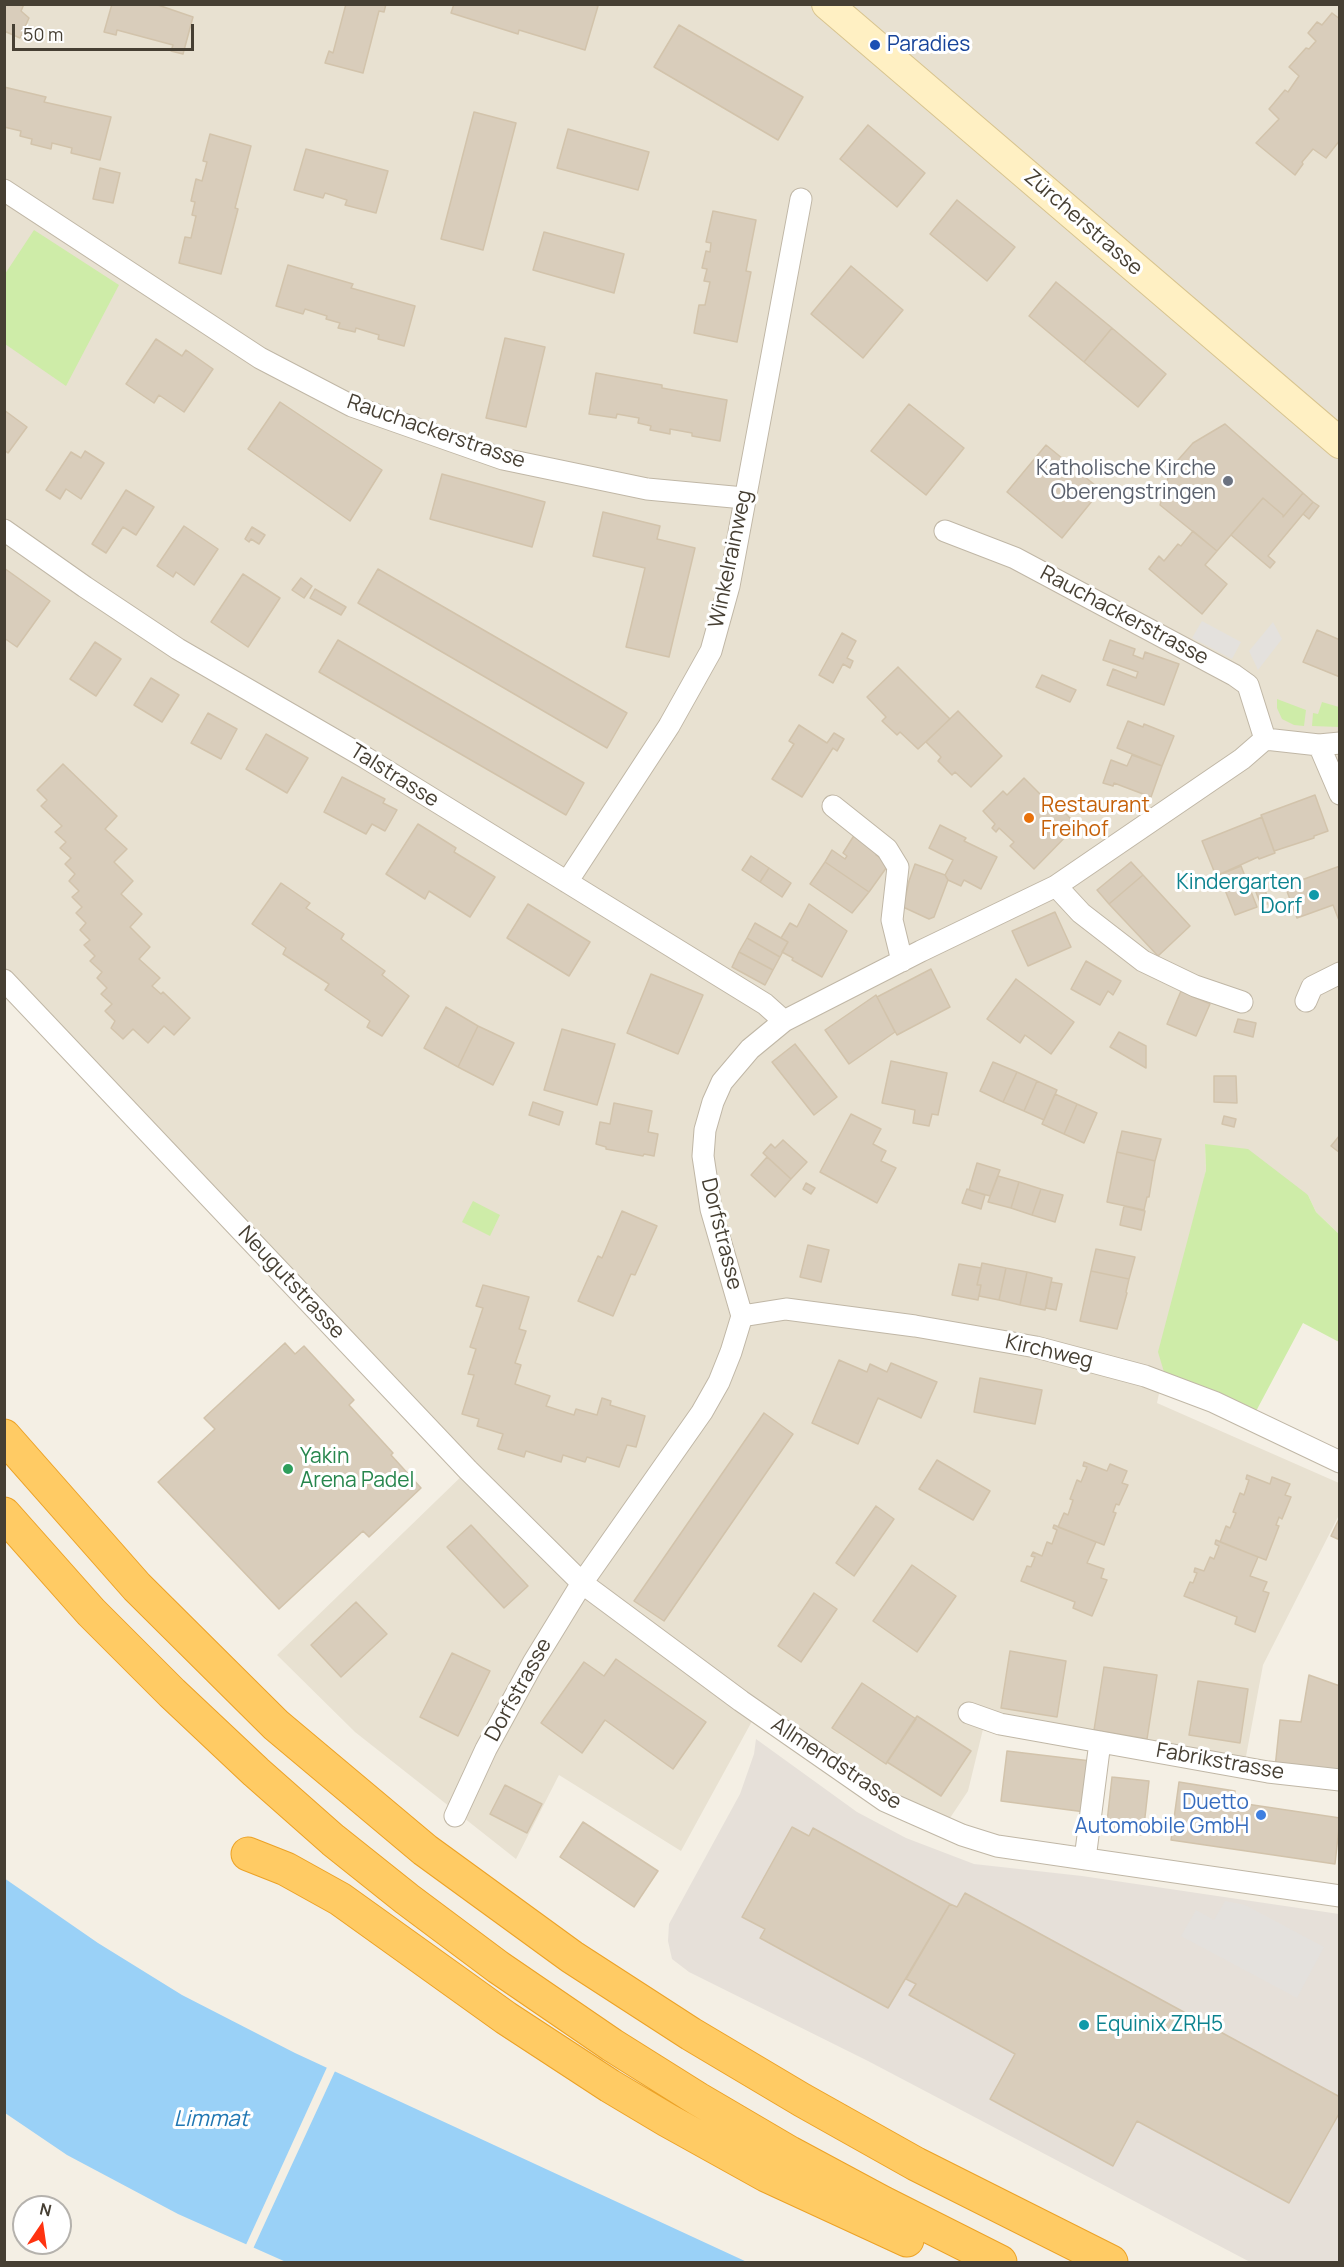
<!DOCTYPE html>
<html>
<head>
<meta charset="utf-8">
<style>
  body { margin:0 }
  #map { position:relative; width:1344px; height:2267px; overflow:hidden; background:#f4efe4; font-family:Manrope,sans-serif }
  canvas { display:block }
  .frame { position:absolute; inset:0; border:6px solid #463f33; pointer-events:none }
  .north { position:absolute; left:12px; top:2195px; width:60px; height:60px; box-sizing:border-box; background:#fff; border:2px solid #b5b2ad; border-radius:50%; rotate:13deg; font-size:16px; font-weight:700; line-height:24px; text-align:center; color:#463f33 }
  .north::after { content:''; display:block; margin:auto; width:21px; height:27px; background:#ff3310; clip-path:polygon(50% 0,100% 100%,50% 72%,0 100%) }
  .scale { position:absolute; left:12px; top:24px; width:182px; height:27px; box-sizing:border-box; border:3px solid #463f33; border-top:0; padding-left:8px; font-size:18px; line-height:21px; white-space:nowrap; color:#463f33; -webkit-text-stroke:4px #fff; paint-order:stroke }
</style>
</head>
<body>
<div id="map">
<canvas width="1344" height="2267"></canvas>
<div class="frame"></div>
<div class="north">N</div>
<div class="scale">50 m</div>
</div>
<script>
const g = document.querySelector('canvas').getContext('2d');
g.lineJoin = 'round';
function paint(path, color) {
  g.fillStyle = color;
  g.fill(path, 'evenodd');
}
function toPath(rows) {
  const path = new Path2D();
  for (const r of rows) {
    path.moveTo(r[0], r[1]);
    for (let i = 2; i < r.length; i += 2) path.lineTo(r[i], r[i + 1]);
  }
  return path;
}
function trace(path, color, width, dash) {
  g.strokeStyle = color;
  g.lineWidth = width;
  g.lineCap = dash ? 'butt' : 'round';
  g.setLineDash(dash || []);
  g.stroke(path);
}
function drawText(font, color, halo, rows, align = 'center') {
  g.font = font + ' Manrope,sans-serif';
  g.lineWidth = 6;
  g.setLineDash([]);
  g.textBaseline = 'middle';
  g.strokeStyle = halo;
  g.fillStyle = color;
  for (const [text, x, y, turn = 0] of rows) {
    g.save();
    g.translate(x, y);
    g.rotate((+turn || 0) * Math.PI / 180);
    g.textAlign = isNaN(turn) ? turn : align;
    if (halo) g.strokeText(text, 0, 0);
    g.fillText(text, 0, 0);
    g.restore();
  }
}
const residential = toPath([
  [5,5,1339,5,1339,1234,1316,1212,1308,1195,1205,1144,1206,1170,1157,1403,1339,1483,1339,1515,1263,1665,1244,1767,985,1721,968,1791,944,1827,757,1712,681,1851,559,1775,516,1859,355,1732,277,1655,468,1470,5,980]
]);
const industrial = toPath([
  [756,1739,857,1812,906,1838,974,1864,1082,1876,1339,1914,1339,2262,1250,2262,868,2061,689,1972,672,1959,668,1941,669,1924,740,1794,754,1754]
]);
const green = toPath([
  [34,230,119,285,66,386,5,344,5,274],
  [1277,699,1306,710,1304,726,1294,725,1282,719,1277,708],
  [1322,702,1339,707,1339,727,1312,726,1313,713,1318,714],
  [1205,1144,1248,1149,1308,1195,1316,1212,1339,1234,1339,1342,1303,1323,1254,1415,1164,1372,1158,1352,1206,1170],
  [473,1201,500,1215,490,1236,462,1222]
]);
const parking = toPath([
  [1202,621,1241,642,1232,659,1192,638],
  [1273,622,1282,639,1258,670,1249,651],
  [1225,1901,1245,1905,1324,1947,1297,1998,1181,1936,1196,1910,1214,1920]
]);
const water = toPath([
  [4,1878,98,1943,182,1995,295,2053,747,2262,286,2262,178,2214,67,2155,5,2113]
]);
const pier = toPath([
  [328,2065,336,2069,252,2251,245,2247]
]);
const building = toPath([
  [4,4,24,4,21,11,29,18,20,38,4,31,4,4],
  [112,4,155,4,193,17,183,54,171,51,173,45,117,30,116,35,104,32,112,4],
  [346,4,386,4,384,12,379,11,363,73,325,63,329,51,333,53,346,4],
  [454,4,593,4,598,6,585,50,519,30,518,34,451,13,454,4],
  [1332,13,1340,19,1340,140,1326,158,1313,149,1302,162,1303,164,1295,175,1256,143,1279,119,1269,109,1285,90,1288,92,1299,76,1289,67,1306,48,1309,49,1316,41,1308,33,1317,22,1322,25,1332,13],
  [679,25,803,97,778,140,654,67,679,25],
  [4,87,46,97,44,102,111,117,100,160,71,153,72,148,52,143,51,149,31,144,32,139,20,136,21,131,4,127,4,87],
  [474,112,516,123,483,250,441,239,474,112],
  [868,125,925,173,897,207,840,159,868,125],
  [568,129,649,152,638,190,557,168,568,129],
  [210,134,251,146,235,208,238,209,221,274,179,263,185,237,191,238,196,216,192,215,195,202,191,201,196,179,202,181,207,162,203,161,210,134],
  [306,149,388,171,376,213,345,205,347,200,325,193,323,198,294,190,306,149],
  [100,168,120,173,113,203,93,199,100,168],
  [957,200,1015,247,987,281,930,234,957,200],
  [713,211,756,220,746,271,751,272,737,342,694,333,699,305,705,305,710,282,704,281,707,269,702,268,706,251,710,252,711,243,706,242,713,211],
  [544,232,624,254,614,293,533,270,544,232],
  [288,265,353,284,351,288,415,306,404,346,378,339,379,335,356,328,355,332,338,328,340,323,326,319,327,316,305,309,303,314,276,306,288,265],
  [851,266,903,310,863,358,811,314,851,266],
  [1056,282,1112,328,1084,362,1029,316,1056,282],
  [1112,328,1166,374,1138,407,1084,362,1112,328],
  [505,338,545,347,526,427,486,418,505,338],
  [156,339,182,356,186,350,213,369,184,412,159,395,154,403,126,384,156,339],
  [596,373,662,385,662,388,727,400,720,441,692,436,692,433,670,429,670,434,650,430,651,426,638,423,639,418,617,414,616,418,589,414,596,373],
  [280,402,382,470,350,521,248,449,280,402],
  [909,404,964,448,926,495,871,451,909,404],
  [4,410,27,427,8,453,4,450,4,410],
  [1225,424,1303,493,1283,517,1283,515,1263,498,1217,551,1160,505,1171,468,1193,443,1225,424],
  [1046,445,1101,490,1062,538,1007,492,1046,445],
  [85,451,104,463,81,499,66,489,60,499,46,490,71,452,81,458,85,451],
  [442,474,545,502,532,547,430,519,442,474],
  [126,490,154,507,136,535,123,527,106,553,92,544,126,490],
  [1303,493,1313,502,1268,556,1275,562,1270,568,1231,535,1263,498,1283,515,1283,517,1303,493],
  [1313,502,1319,506,1309,519,1303,514,1313,502],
  [603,512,660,526,657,539,695,548,669,657,626,647,645,568,593,556,603,512],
  [184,526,218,549,194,585,176,572,173,577,157,566,184,526],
  [252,527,265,535,259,544,251,539,249,542,245,539,252,527],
  [1193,531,1217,551,1205,565,1227,584,1202,614,1149,569,1159,556,1164,561,1178,544,1181,546,1193,531],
  [4,568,50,601,17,647,4,638,4,568],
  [378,569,627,713,607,748,358,603,378,569],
  [243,574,280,598,248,647,211,622,243,574],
  [301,578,312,586,304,598,292,590,301,578],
  [315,589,346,607,341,615,310,598,315,589],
  [1317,630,1340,640,1340,677,1303,662,1317,630],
  [842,633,856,641,847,658,853,661,850,668,843,664,833,683,819,675,842,633],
  [338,640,584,783,566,815,319,672,338,640],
  [1110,640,1135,649,1133,655,1143,659,1145,652,1179,664,1164,705,1107,685,1113,669,1136,678,1138,672,1103,660,1110,640],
  [95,642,121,659,96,696,70,679,95,642],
  [898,667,950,719,918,749,900,732,897,735,882,721,886,717,867,697,898,667],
  [1042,675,1076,690,1070,702,1036,687,1042,675],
  [151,678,179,695,162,722,134,705,151,678],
  [958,711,1002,756,971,787,955,772,952,775,938,761,941,757,926,742,958,711],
  [208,713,237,729,221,759,191,743,208,713],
  [1128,721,1143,727,1144,724,1174,736,1162,766,1117,748,1128,721],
  [799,725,827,743,834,733,844,739,837,751,833,748,802,797,772,779,794,744,789,741,799,725],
  [266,734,308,758,287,793,246,769,266,734],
  [1132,755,1162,766,1151,797,1114,783,1113,786,1103,783,1111,760,1127,766,1132,755],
  [63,764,117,816,105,829,127,849,114,862,133,881,121,894,142,914,130,927,150,947,139,959,160,978,152,986,161,994,163,992,190,1018,174,1035,164,1026,148,1043,133,1029,123,1039,111,1028,115,1021,105,1011,112,1004,101,994,107,988,97,978,102,972,90,961,95,956,84,945,90,940,80,930,86,923,76,913,82,907,72,897,79,891,69,881,75,874,65,864,71,858,60,848,66,842,55,832,62,826,41,806,47,800,37,790,63,764],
  [342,777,385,799,383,803,397,810,385,831,372,824,366,834,324,812,342,777],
  [1024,778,1051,805,1054,802,1077,825,1034,869,1010,846,1014,842,999,828,996,832,992,828,995,824,983,811,1003,791,1007,795,1024,778],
  [1315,795,1328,831,1314,836,1314,838,1274,851,1261,815,1315,795],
  [1262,817,1275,853,1259,859,1258,857,1216,876,1202,841,1262,817],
  [418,824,456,848,454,852,495,877,470,917,429,891,425,899,386,874,418,824],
  [940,825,966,838,964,841,997,857,981,889,964,880,961,886,948,880,945,875,953,860,929,848,940,825],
  [855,834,878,851,876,855,889,864,869,892,825,862,832,850,845,859,847,856,843,853,855,834],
  [751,856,769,868,760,882,742,870,751,856],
  [825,862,869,892,852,913,810,884,825,862],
  [1131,862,1143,875,1109,904,1097,890,1131,862],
  [915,864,945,875,948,880,934,917,929,919,903,907,909,881,915,864],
  [1241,866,1257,907,1235,915,1219,875,1241,866],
  [1340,866,1340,923,1333,905,1297,918,1285,886,1340,866],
  [769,868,791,883,782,897,760,882,769,868],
  [1143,875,1190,926,1158,956,1109,904,1143,875],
  [1265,882,1267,904,1261,905,1254,887,1265,882],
  [281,883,310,903,306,908,344,934,341,939,385,971,382,975,409,996,382,1036,367,1027,370,1021,325,990,329,984,283,954,286,948,252,924,281,883],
  [528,904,590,942,569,976,507,938,528,904],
  [809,904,847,931,822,977,792,960,793,958,782,952,788,942,781,938,790,923,797,927,809,904],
  [1055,912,1071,947,1028,966,1012,931,1055,912],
  [755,923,788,942,780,957,747,938,755,923],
  [747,938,780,957,773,970,739,952,747,938],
  [739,952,773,970,765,985,732,967,739,952],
  [1086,961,1121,981,1113,995,1108,991,1100,1005,1071,989,1086,961],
  [931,969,950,1007,897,1035,877,997,931,969],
  [651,974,703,995,678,1054,627,1033,651,974],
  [1016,979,1074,1022,1051,1054,1025,1035,1020,1043,987,1019,1016,979],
  [1181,991,1210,1004,1196,1036,1167,1024,1181,991],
  [876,995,895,1032,849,1064,825,1030,876,995],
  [446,1007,478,1026,458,1067,424,1048,446,1007],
  [1238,1019,1256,1023,1253,1037,1234,1032,1238,1019],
  [478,1026,514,1043,493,1085,458,1067,478,1026],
  [562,1029,615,1044,597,1105,544,1090,562,1029],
  [1119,1032,1146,1046,1146,1068,1110,1047,1119,1032],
  [795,1044,837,1097,814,1115,772,1062,795,1044],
  [891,1061,947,1073,938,1115,932,1114,929,1126,913,1123,915,1110,882,1103,891,1061],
  [993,1062,1017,1072,1003,1102,980,1091,993,1062],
  [1017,1072,1037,1081,1024,1111,1003,1102,1017,1072],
  [1214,1076,1236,1076,1237,1103,1214,1102,1214,1076],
  [1037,1081,1057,1090,1044,1120,1024,1111,1037,1081],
  [1055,1094,1077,1104,1064,1134,1042,1124,1055,1094],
  [533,1102,563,1112,559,1125,529,1115,533,1102],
  [614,1103,652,1111,648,1132,658,1134,654,1156,644,1154,643,1156,606,1149,606,1147,596,1144,600,1122,610,1124,614,1103],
  [1077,1104,1097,1113,1084,1143,1064,1134,1077,1104],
  [851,1114,881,1129,873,1144,886,1151,881,1161,896,1168,877,1203,820,1172,851,1114],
  [1224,1116,1236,1119,1234,1127,1222,1124,1224,1116],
  [1122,1131,1161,1139,1155,1161,1117,1152,1122,1131],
  [1340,1135,1340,1153,1331,1146,1340,1135],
  [783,1140,807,1162,791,1179,763,1153,771,1144,775,1148,783,1140],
  [1117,1152,1155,1161,1149,1197,1147,1197,1144,1210,1107,1202,1117,1152],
  [767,1157,791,1179,775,1197,751,1175,767,1157],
  [977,1163,1000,1170,990,1196,969,1190,977,1163],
  [998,1176,1019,1182,1011,1208,988,1202,998,1176],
  [1019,1182,1041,1189,1032,1215,1011,1208,1019,1182],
  [806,1183,815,1188,811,1194,803,1189,806,1183],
  [967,1189,985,1195,981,1209,962,1203,967,1189],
  [1041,1189,1063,1195,1055,1222,1032,1215,1041,1189],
  [1124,1206,1145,1211,1141,1230,1120,1225,1124,1206],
  [622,1211,657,1226,635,1275,631,1274,613,1316,578,1301,598,1256,602,1258,622,1211],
  [808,1245,829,1250,821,1282,800,1277,808,1245],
  [1096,1249,1135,1257,1129,1279,1091,1271,1096,1249],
  [982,1263,1006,1268,999,1300,979,1296,981,1285,977,1285,982,1263],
  [959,1264,981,1268,977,1285,981,1285,978,1300,952,1295,959,1264],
  [1006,1268,1027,1272,1020,1305,999,1300,1006,1268],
  [1091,1271,1129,1279,1126,1292,1127,1293,1117,1329,1080,1321,1091,1271],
  [1027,1272,1052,1278,1045,1310,1020,1305,1027,1272],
  [1051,1282,1062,1284,1056,1310,1046,1308,1051,1282],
  [483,1285,529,1297,519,1329,526,1331,515,1363,521,1365,515,1384,550,1396,546,1406,574,1415,576,1409,597,1415,602,1398,611,1401,610,1405,645,1416,636,1447,627,1445,619,1467,587,1457,585,1462,563,1455,561,1462,526,1451,524,1457,498,1449,503,1434,477,1426,479,1419,462,1414,474,1375,468,1374,476,1349,470,1347,483,1308,476,1306,483,1285],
  [285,1343,295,1354,304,1346,354,1400,349,1405,393,1453,391,1455,421,1488,369,1537,363,1531,279,1609,158,1482,215,1429,204,1418,285,1343],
  [839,1360,867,1372,870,1364,887,1372,891,1363,937,1382,921,1418,878,1398,858,1444,812,1423,839,1360],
  [980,1378,1042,1390,1035,1424,974,1412,980,1378],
  [764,1413,793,1434,664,1621,634,1601,764,1413],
  [937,1460,990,1491,973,1520,919,1489,937,1460],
  [1084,1462,1107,1471,1110,1464,1127,1471,1122,1483,1128,1485,1119,1505,1116,1504,1113,1512,1116,1513,1104,1545,1058,1527,1064,1513,1068,1515,1073,1500,1070,1499,1077,1480,1081,1482,1087,1467,1083,1466,1084,1462],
  [1247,1475,1270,1484,1272,1477,1290,1484,1285,1495,1291,1497,1282,1519,1279,1517,1276,1525,1279,1526,1266,1560,1220,1542,1226,1526,1230,1528,1236,1513,1233,1512,1240,1493,1244,1495,1249,1480,1246,1479,1247,1475],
  [876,1506,894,1519,854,1576,836,1563,876,1506],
  [1340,1517,1340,1540,1331,1536,1340,1517],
  [471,1525,528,1586,504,1608,447,1547,471,1525],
  [1054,1525,1096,1542,1087,1563,1104,1569,1101,1578,1107,1580,1092,1616,1073,1608,1075,1602,1021,1581,1027,1566,1031,1567,1035,1557,1031,1556,1033,1552,1042,1556,1047,1542,1052,1544,1057,1530,1053,1528,1054,1525],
  [1216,1540,1258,1557,1250,1576,1267,1582,1263,1591,1269,1593,1255,1632,1235,1624,1237,1617,1184,1596,1190,1582,1193,1583,1197,1573,1194,1572,1195,1568,1204,1571,1210,1557,1214,1559,1219,1546,1215,1544,1216,1540],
  [912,1565,956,1596,917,1652,873,1621,912,1565],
  [814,1593,837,1609,801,1662,778,1646,814,1593],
  [356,1602,387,1634,341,1677,311,1645,356,1602],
  [1010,1651,1066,1661,1057,1717,1001,1708,1010,1651],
  [452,1653,490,1671,458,1736,420,1717,452,1653],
  [616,1659,706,1722,673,1769,605,1720,582,1753,541,1723,584,1662,604,1676,616,1659],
  [1104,1667,1157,1675,1147,1739,1094,1730,1104,1667],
  [1309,1675,1340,1686,1340,1774,1275,1768,1280,1720,1301,1722,1309,1675],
  [1198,1681,1248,1689,1240,1743,1189,1735,1198,1681],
  [862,1683,916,1719,886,1764,832,1728,862,1683],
  [917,1716,971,1751,941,1796,887,1762,917,1716],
  [1007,1751,1091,1761,1085,1812,1001,1801,1007,1751],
  [1112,1777,1149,1781,1143,1835,1106,1831,1112,1777],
  [1179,1782,1235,1791,1233,1802,1340,1818,1335,1864,1171,1840,1179,1782],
  [505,1785,542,1804,527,1833,490,1814,505,1785],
  [583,1822,658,1871,634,1907,560,1857,583,1822],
  [792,1827,809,1836,813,1828,950,1904,888,2008,760,1938,765,1929,742,1917,792,1827],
  [965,1893,1340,2097,1340,2112,1289,2203,1137,2121,1113,2166,990,2099,1015,2054,909,1995,916,1984,906,1979,950,1904,957,1907,965,1893]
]);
const street = toPath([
  [4,190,260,358,352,406,503,459,647,489,744,498],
  [4,530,85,587,178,649,366,758,765,1004,784,1021],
  [945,531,1015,558,1234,675,1248,685,1265,739],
  [1319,745,1340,794],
  [833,806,887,849,898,867,892,920,902,961],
  [567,882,669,726,711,651,729,586,801,199],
  [1056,886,1081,913,1143,961,1195,986,1242,1002],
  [4,980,468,1470,582,1583,741,1701,885,1801,962,1835,997,1846,1340,1896],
  [1306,1001,1312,987,1340,973],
  [742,1316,786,1309,915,1326,1036,1347,1145,1376,1214,1402,1340,1462],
  [969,1713,1000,1724,1268,1772,1340,1780],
  [455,1816,486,1749,533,1663,582,1583,702,1412,719,1382,731,1352,742,1316,711,1209,703,1156,705,1130,713,1102,722,1082,750,1049,784,1021,921,951,1056,886,1242,759,1265,739,1319,745,1340,743],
  [1085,1859,1100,1742]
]);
const secondary = toPath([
  [827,4,1340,443]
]);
const highway = toPath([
  [4,1436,137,1587,276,1725,425,1850,572,1957,691,2034,802,2100,916,2164,1111,2262],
  [4,1514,91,1612,172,1693,256,1772,333,1840,407,1899,498,1967,612,2045,698,2099,790,2153,883,2203,1000,2262],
  [248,1854,286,1869,340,1899,506,2018,610,2086,667,2120,766,2175,907,2240]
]);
const markers = [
  [875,45,6,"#1a4fb4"],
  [1228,481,6,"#6b7280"],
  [1029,818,6,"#e8710a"],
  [1314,895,6,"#0f9aa8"],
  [288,1469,6,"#2e9e5b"],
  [1261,1815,6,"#3f7fe0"],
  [1084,2025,6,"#0f9aa8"]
];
const transitNames = [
  ["Paradies",887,45]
];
const streetNames = [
  ["Zürcherstrasse",1083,223,41],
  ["Rauchackerstrasse",436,432,19],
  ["Winkelrainweg",731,559,-78],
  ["Rauchackerstrasse",1124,616,28],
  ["Talstrasse",394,776,32],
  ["Dorfstrasse",721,1234,76],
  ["Neugutstrasse",291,1283,47],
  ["Kirchweg",1049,1352,13],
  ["Dorfstrasse",519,1690,-61],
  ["Fabrikstrasse",1220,1762,10],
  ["Allmendstrasse",836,1764,33]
];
const worshipNames = [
  ["Katholische Kirche",1216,469],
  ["Oberengstringen",1216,493]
];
const foodNames = [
  ["Restaurant",1041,806],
  ["Freihof",1041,830]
];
const cultureNames = [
  ["Kindergarten",1302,883],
  ["Dorf",1302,907],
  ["Equinix ZRH5",1096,2025,"left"]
];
const leisureNames = [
  ["Yakin",300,1457],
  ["Arena Padel",300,1481]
];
const shopNames = [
  ["Duetto",1249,1803],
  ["Automobile GmbH",1249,1827]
];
const waterNames = [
  ["Limmat",211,2120]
];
paint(residential, '#e8e1d1');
paint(industrial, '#e6e0d9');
paint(green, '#ceeca8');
paint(parking, '#e4e1dd');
paint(water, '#9ad1f7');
paint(pier, '#f4efe4');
paint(building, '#d9cdbb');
trace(building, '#d2c3ab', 1.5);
trace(street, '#c0b7a6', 23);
trace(secondary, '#d8c48f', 32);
trace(highway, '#eca226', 35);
trace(street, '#fff', 21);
trace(secondary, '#fff0c3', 30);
trace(highway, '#ffcb64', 33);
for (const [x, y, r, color] of markers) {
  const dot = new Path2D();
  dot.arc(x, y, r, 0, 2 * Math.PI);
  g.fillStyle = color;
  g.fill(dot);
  trace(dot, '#fff', 2);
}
drawText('21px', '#164399', '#fff', transitNames, 'left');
drawText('21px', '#463f33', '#fff', streetNames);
drawText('21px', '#5b616d', '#fff', worshipNames, 'right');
drawText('21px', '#c56008', '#fff', foodNames, 'left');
drawText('21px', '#0d838f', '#fff', cultureNames, 'right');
drawText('21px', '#27864d', '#fff', leisureNames, 'left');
drawText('21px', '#366cbe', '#fff', shopNames, 'right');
drawText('italic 22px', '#2177b3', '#fff', waterNames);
</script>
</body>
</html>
